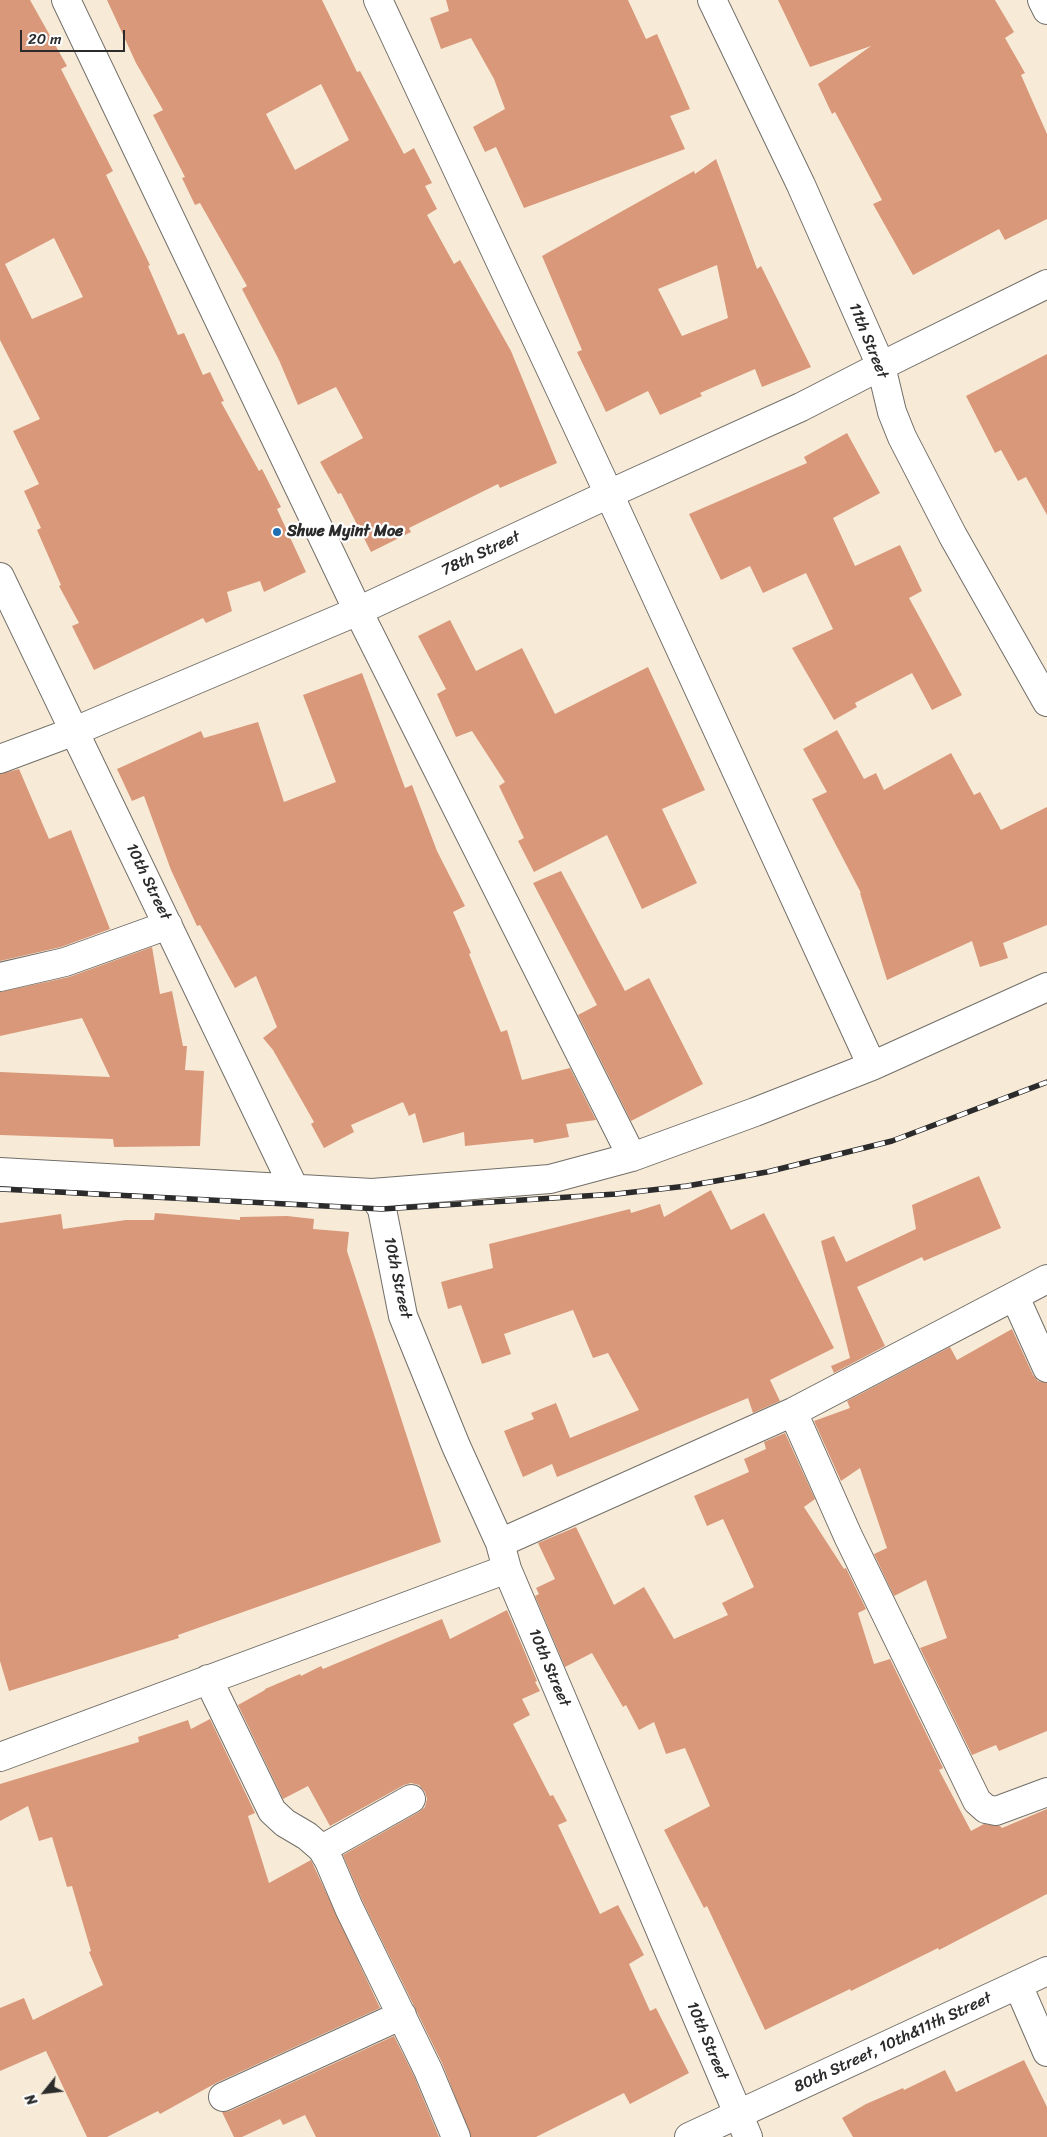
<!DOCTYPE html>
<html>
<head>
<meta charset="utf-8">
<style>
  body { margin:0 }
  #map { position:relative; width:1047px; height:2137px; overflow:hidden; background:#f7ebd8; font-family:Sriracha,sans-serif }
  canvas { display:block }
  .north { position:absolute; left:20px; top:2067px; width:50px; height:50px; -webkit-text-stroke:4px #fff; paint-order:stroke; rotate:241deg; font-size:14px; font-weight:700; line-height:20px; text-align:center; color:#2b2b2b }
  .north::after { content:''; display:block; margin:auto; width:18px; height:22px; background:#2b2b2b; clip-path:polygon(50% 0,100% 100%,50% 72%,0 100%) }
  .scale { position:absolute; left:20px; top:30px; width:105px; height:22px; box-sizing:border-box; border:2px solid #2b2b2b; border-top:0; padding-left:6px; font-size:15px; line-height:18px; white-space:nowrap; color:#2b2b2b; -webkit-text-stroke:4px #fff; paint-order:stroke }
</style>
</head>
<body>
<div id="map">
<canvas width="1047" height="2137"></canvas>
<div class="north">N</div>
<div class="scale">20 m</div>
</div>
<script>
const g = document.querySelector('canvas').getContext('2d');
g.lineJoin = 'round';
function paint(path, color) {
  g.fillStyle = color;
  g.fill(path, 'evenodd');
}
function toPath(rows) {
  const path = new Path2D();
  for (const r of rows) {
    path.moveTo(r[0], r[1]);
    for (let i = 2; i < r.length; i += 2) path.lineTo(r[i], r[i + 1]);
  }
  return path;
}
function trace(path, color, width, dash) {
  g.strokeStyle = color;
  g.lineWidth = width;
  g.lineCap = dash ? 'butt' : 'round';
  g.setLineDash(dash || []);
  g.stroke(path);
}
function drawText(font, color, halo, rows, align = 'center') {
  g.font = font + ' Sriracha,sans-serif';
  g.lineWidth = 4.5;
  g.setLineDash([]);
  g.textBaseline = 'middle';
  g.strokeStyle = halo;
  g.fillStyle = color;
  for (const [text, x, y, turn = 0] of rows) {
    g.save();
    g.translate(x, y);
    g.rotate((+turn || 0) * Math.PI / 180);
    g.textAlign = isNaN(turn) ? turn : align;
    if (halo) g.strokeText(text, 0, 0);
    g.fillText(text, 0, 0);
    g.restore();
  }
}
const building = toPath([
  [0,0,30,0,67,66,61,69,113,171,106,175,150,265,148,266,178,335,184,333,203,375,210,372,224,401,221,402,259,471,262,469,281,507,277,509,306,572,264,592,260,581,227,592,232,611,206,623,203,618,94,670,72,626,79,623,59,586,61,585,37,530,41,528,24,491,39,484,13,431,40,419,0,340],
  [54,238,83,297,32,319,5,264],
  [107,0,322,0,357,72,360,71,404,154,414,148,432,183,425,186,437,209,427,215,454,264,460,260,511,351,557,463,500,488,498,484,409,528,411,532,371,552,341,493,338,494,320,462,363,438,336,387,298,405,279,360,242,289,247,286,200,203,195,205,182,178,185,177,153,115,163,110,136,63],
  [321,84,349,140,295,170,266,114],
  [446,0,628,0,646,39,657,34,690,109,670,116,685,149,524,208,496,147,485,152,473,127,505,109,494,79,471,38,441,49,430,18,449,11],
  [778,0,995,0,1014,32,1005,38,1025,73,1021,75,1047,134,1047,219,1005,240,999,229,913,275,873,204,882,200,835,112,832,114,818,84,871,46,810,67],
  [716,159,757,269,761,266,811,367,762,387,755,369,700,393,702,396,660,415,648,391,606,412,577,352,582,350,542,256,694,171,695,174],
  [717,265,728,318,682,336,658,289],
  [1047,354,1047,515,1026,477,1018,481,1001,450,995,453,966,396],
  [847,433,880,493,833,518,855,566,900,545,922,591,909,598,962,695,932,710,912,673,855,703,857,707,834,720,792,648,833,629,806,573,763,593,750,566,721,580,689,514,807,463,804,457],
  [450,620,476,671,522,648,555,714,648,667,705,790,662,809,697,883,642,909,607,835,534,872,518,841,524,838,499,786,505,782,472,731,456,737,437,694,446,689,418,636],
  [362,673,405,788,412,785,437,851,465,906,453,912,471,953,469,954,501,1032,507,1030,522,1080,570,1068,596,1120,566,1124,569,1137,534,1143,533,1139,465,1146,464,1132,423,1143,415,1113,409,1116,403,1102,351,1125,354,1132,324,1148,311,1124,314,1122,273,1050,263,1038,277,1027,256,976,235,988,200,925,197,926,171,870,144,796,132,801,117,769,201,731,204,738,258,722,284,802,336,782,303,695],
  [837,730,864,779,876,773,884,790,951,753,974,795,980,792,1001,830,1047,807,1047,925,1003,943,1008,958,980,967,972,941,887,980,860,893,861,893,812,799,827,792,803,749],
  [19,769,49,839,71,830,110,929,61,947,0,961,0,774],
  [561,871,625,991,649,978,703,1084,631,1121,578,1015,597,1005,533,883],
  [152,947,160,994,172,991,183,1046,187,1046,185,1070,204,1071,200,1146,114,1147,113,1139,0,1135,0,1072,110,1077,82,1018,0,1036,0,992,69,977],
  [979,1176,1001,1228,924,1261,922,1257,857,1287,885,1346,834,1373,831,1366,850,1358,821,1241,834,1236,846,1262,916,1229,912,1205],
  [711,1190,731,1230,764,1213,834,1348,770,1380,780,1401,753,1413,748,1398,557,1477,552,1464,523,1477,504,1431,534,1419,531,1413,556,1403,570,1438,639,1410,608,1353,593,1358,573,1310,504,1334,511,1354,482,1364,461,1305,448,1309,441,1282,493,1268,489,1244,630,1209,631,1213,660,1204,664,1217],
  [155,1213,240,1220,240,1217,287,1216,314,1219,313,1229,349,1232,347,1251,441,1542,178,1635,179,1638,9,1691,0,1661,0,1223,61,1214,63,1229,126,1220,154,1220],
  [1012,1329,1033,1375,1038,1381,1047,1383,1047,1731,999,1751,996,1745,972,1755,920,1648,947,1638,926,1580,894,1596,874,1554,887,1548,860,1468,841,1481,814,1421,850,1408,847,1401,950,1347,957,1360],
  [785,1433,815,1499,804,1507,844,1569,846,1568,866,1609,858,1613,874,1664,890,1659,943,1768,939,1770,971,1831,984,1824,1000,1826,1002,1828,1047,1809,1047,1894,939,1950,938,1948,851,1991,850,1989,765,2030,707,1906,704,1908,664,1830,710,1806,685,1748,666,1754,654,1722,639,1730,626,1705,623,1707,592,1653,565,1667,535,1596,539,1594,536,1588,555,1579,538,1543,576,1527,614,1605,644,1587,674,1639,728,1615,722,1603,754,1587,723,1519,707,1526,694,1496,749,1472,744,1459,766,1449,764,1442],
  [507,1610,537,1681,535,1682,540,1691,522,1699,530,1715,513,1724,550,1796,553,1795,567,1821,558,1825,600,1914,618,1905,644,1955,629,1964,650,2011,656,2008,689,2073,630,2104,624,2093,536,2137,471,2137,442,2063,363,1902,343,1855,419,1812,425,1807,427,1799,425,1792,419,1785,411,1783,404,1785,330,1826,308,1786,283,1799,238,1705,265,1690,265,1689,300,1674,301,1676,321,1666,323,1669,442,1619,450,1639],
  [210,1719,255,1813,248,1816,269,1883,311,1860,380,2008,216,2083,160,2114,158,2111,107,2137,87,2137,46,2051,0,2071,0,2008,24,1998,33,2020,103,1985,89,1952,91,1951,72,1886,67,1887,52,1837,39,1841,28,1806,0,1821,0,1784,139,1742,138,1737,188,1720,191,1729],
  [394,2036,414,2076,439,2137,316,2137,305,2115,283,2125,280,2119,242,2137,234,2137,222,2112,230,2111],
  [1024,2060,1047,2107,1047,2137,853,2137,842,2118,866,2104,903,2088,904,2090,945,2070,956,2092]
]);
const street = toPath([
  [66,0,358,611,632,1157],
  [378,0,609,494,872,1066],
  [712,0,801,185,881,366,892,412,902,437,953,536,1047,702],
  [1042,0,1047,10],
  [0,577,294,1188],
  [0,759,75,731,358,611,609,494,801,407,881,366,1047,284],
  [0,977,65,962,168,925],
  [0,1172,372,1193,550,1179,632,1157,755,1112,872,1066,1047,987],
  [372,1193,382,1209,403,1316,456,1446,500,1543,507,1569,748,2137],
  [1015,1297,1047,1368],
  [793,1412,848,1536,977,1801,986,1809,996,1811,1047,1792],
  [500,1543,793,1412,1047,1279],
  [208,1679,272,1811,285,1823,307,1836,322,1849,329,1861,349,1908,428,2070,456,2137],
  [0,1757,507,1569],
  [322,1849,411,1799],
  [1018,1985,1047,2052],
  [223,2097,402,2015],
  [689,2137,1047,1971]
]);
const rail = toPath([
  [0,1189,382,1209,616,1194,687,1186,767,1172,892,1141,1047,1082]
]);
const markers = [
  [277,532,5,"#1f6fb2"]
];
const streetNames = [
  ["11th Street",868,341,68],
  ["78th Street",481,554,-25],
  ["10th Street",148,882,64],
  ["10th Street",397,1278,78],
  ["10th Street",549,1668,67],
  ["10th Street",707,2041,67],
  ["80th Street, 10th&11th Street",893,2043,-25]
];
const poiNames = [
  ["Shwe Myint Moe",287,532]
];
paint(building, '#d99879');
trace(street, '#726e68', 30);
trace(street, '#fff', 28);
trace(rail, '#2b2b2b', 5.5);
trace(rail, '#fff', 4, [11]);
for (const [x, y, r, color] of markers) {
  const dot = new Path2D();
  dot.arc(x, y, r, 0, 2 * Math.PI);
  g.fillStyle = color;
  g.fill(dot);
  trace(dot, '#fff', 2);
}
drawText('16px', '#2b2b2b', '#fff', streetNames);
drawText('bold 16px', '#2b2b2b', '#fff', poiNames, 'left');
</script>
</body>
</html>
